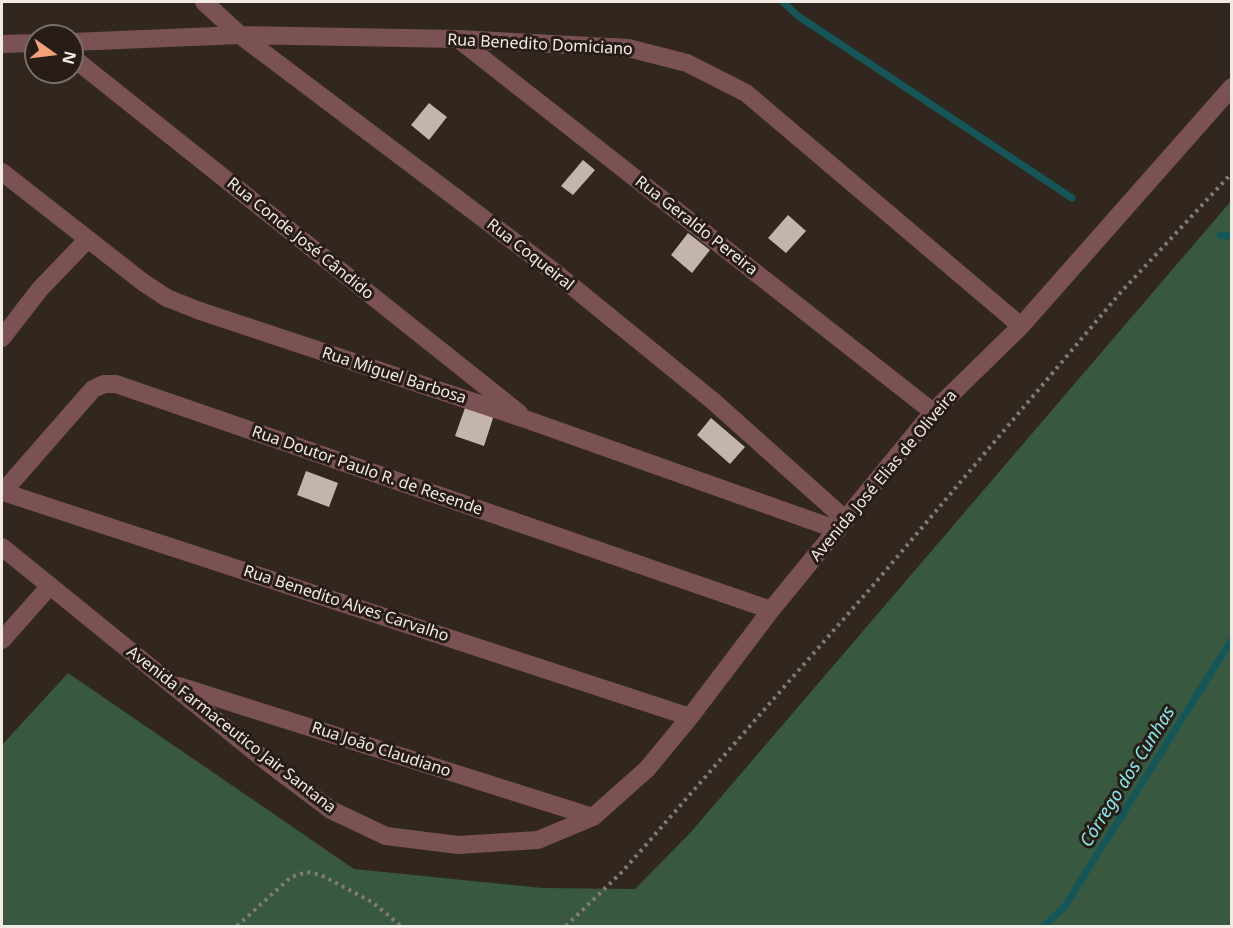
<!DOCTYPE html>
<html>
<head>
<meta charset="utf-8">
<style>
  body { margin:0 }
  #map { position:relative; width:1233px; height:928px; overflow:hidden; background:#31271f; font-family:"Noto Sans",sans-serif }
  canvas { display:block }
  .frame { position:absolute; inset:0; border:3px solid #f1eae5; pointer-events:none }
  .north { position:absolute; left:24px; top:24px; width:60px; height:60px; box-sizing:border-box; background:#271d16; border:2px solid #786f69; border-radius:50%; rotate:104deg; font-size:16px; font-weight:700; line-height:24px; text-align:center; color:#f1eae5 }
  .north::after { content:''; display:block; margin:auto; width:21px; height:27px; background:#f1a27b; clip-path:polygon(50% 0,100% 100%,50% 72%,0 100%) }
</style>
</head>
<body>
<div id="map">
<canvas width="1233" height="928"></canvas>
<div class="frame"></div>
<div class="north">N</div>
</div>
<script>
const g = document.querySelector('canvas').getContext('2d');
g.lineJoin = 'round';
function paint(path, color) {
  g.fillStyle = color;
  g.fill(path, 'evenodd');
}
function toPath(rows) {
  const path = new Path2D();
  for (const r of rows) {
    path.moveTo(r[0], r[1]);
    for (let i = 2; i < r.length; i += 2) path.lineTo(r[i], r[i + 1]);
  }
  return path;
}
function trace(path, color, width, dash) {
  g.strokeStyle = color;
  g.lineWidth = width;
  g.lineCap = dash ? 'butt' : 'round';
  g.setLineDash(dash || []);
  g.stroke(path);
}
function drawText(font, color, halo, rows, align = 'center') {
  g.font = font + ' "Noto Sans",sans-serif';
  g.lineWidth = 6;
  g.setLineDash([]);
  g.textBaseline = 'middle';
  g.strokeStyle = halo;
  g.fillStyle = color;
  for (const [text, x, y, turn = 0] of rows) {
    g.save();
    g.translate(x, y);
    g.rotate((+turn || 0) * Math.PI / 180);
    g.textAlign = isNaN(turn) ? turn : align;
    if (halo) g.strokeText(text, 0, 0);
    g.fillText(text, 0, 0);
    g.restore();
  }
}
const green = toPath([
  [1231,201,1231,926,2,926,2,745,68,673,354,869,542,888,635,889,691,832]
]);
const stream = toPath([
  [783,2,798,16,1072,198],
  [1220,235,1232,236],
  [1044,926,1065,906,1232,639]
]);
const building = toPath([
  [429,103,447,117,429,140,411,125],
  [583,160,595,170,573,195,561,186],
  [788,215,806,231,786,253,768,238],
  [688,233,710,250,692,273,671,255],
  [466,405,494,415,484,446,455,436],
  [711,418,745,447,730,464,697,435],
  [306,471,338,483,329,507,297,495]
]);
const path = toPath([
  [237,926,291,877,307,872,321,875,372,902,401,926],
  [566,926,623,871,876,582,1121,292,1232,173]
]);
const street = toPath([
  [204,2,240,35,557,274,713,401,846,520],
  [458,39,933,412],
  [72,42,240,35,458,39,628,48,687,63,746,93,1021,326],
  [2,44,36,43],
  [72,57,519,413],
  [2,172,144,283,167,298,200,311,528,420,838,530],
  [2,338,40,289,88,239],
  [3,492,690,717],
  [2,493,93,389,104,384,116,384,771,610],
  [2,547,266,761,331,810,386,836,458,845,538,840,593,817,647,769,690,717,771,610,933,412,1021,326,1232,87],
  [2,640,49,587],
  [179,686,593,817]
]);
const streetNames = [
  ["Rua Benedito Domiciano",540,45,3],
  ["Rua Geraldo Pereira",696,226,38],
  ["Rua Conde José Cândido",300,239,39],
  ["Rua Coqueiral",530,255,38],
  ["Rua Miguel Barbosa",394,376,18],
  ["Rua Doutor Paulo R. de Resende",367,471,19],
  ["Avenida José Elias de Oliveira",884,476,-50],
  ["Rua Benedito Alves Carvalho",346,604,18],
  ["Avenida Farmaceutico Jair Santana",231,730,38],
  ["Rua João Claudiano",381,750,18]
];
const waterNames = [
  ["Córrego dos Cunhas",1128,777,-58]
];
paint(green, '#395840');
trace(stream, '#155759', 7);
paint(building, '#c3b5ac');
trace(path, '#837b74', 4, [3, 4.5]);
trace(street, '#7b5253', 18);
drawText('16px', '#f1eae5', '#271d16', streetNames);
drawText('italic 18px', '#85e8eb', '#271d16', waterNames);
</script>
</body>
</html>
